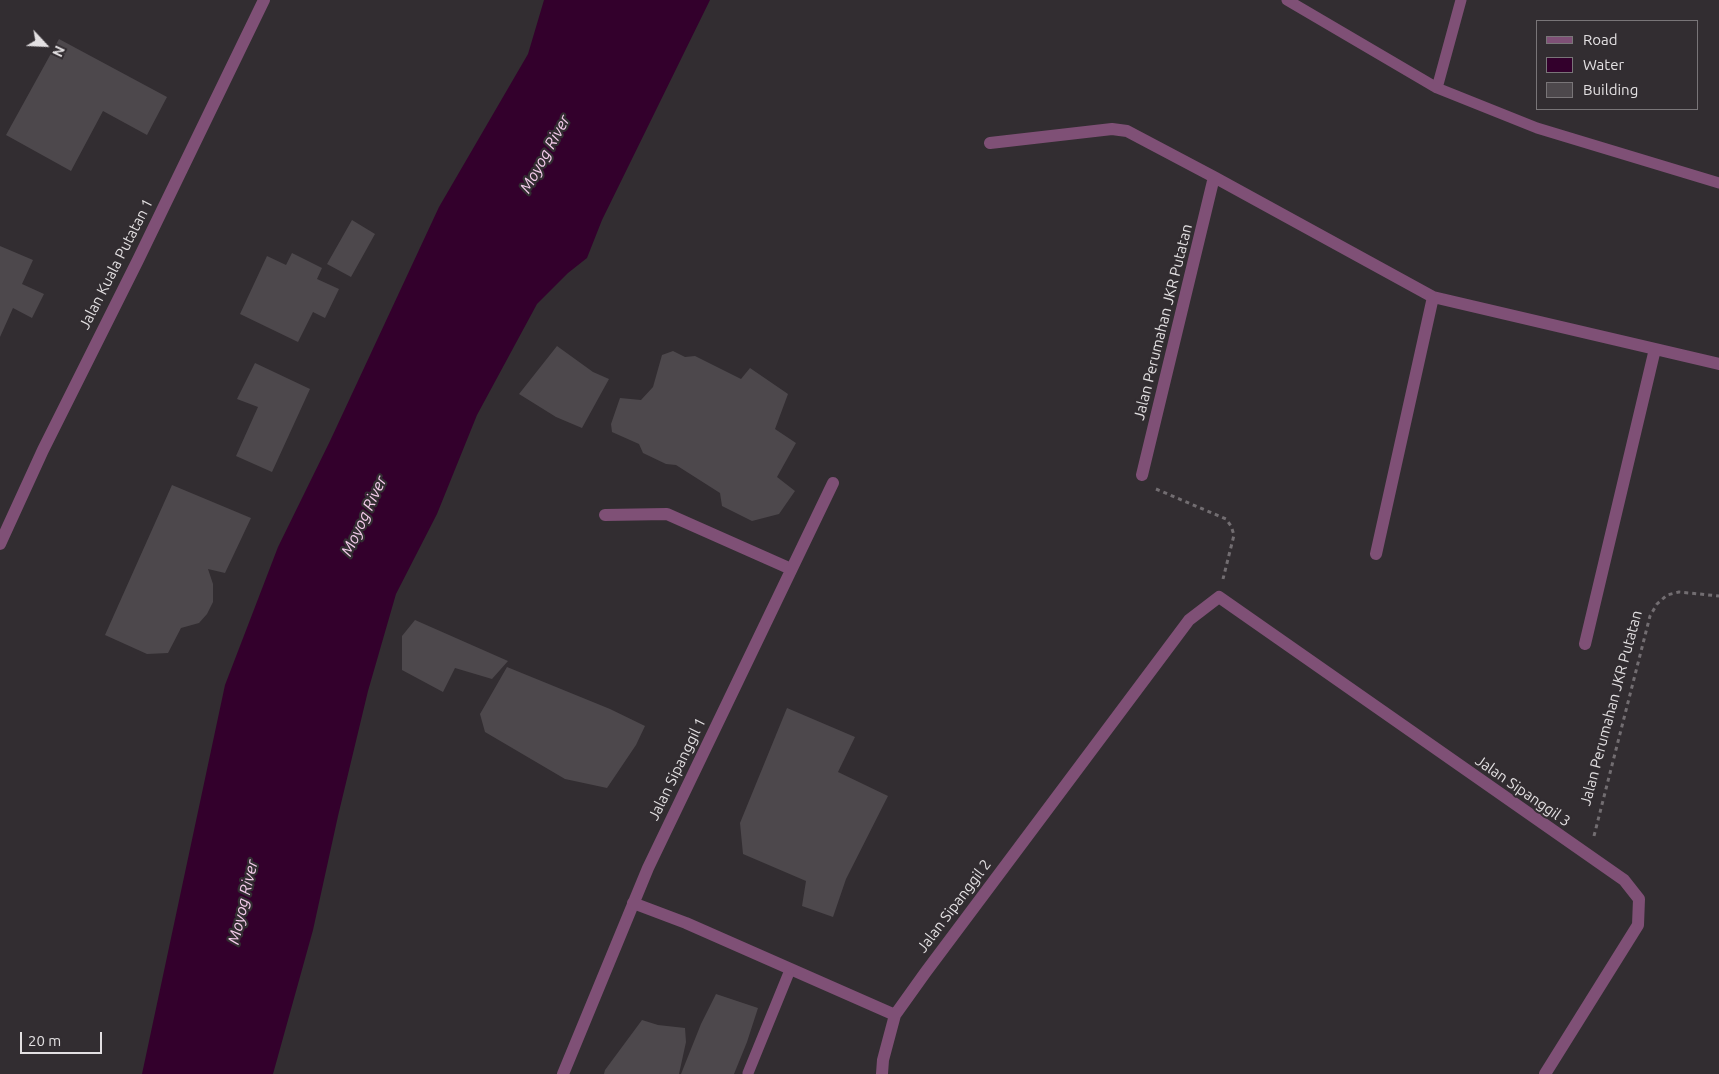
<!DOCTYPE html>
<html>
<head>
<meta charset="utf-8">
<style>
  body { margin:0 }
  #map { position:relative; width:1719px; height:1074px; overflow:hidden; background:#322d31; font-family:Ubuntu,sans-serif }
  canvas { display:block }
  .legend { position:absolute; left:1536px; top:20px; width:162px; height:90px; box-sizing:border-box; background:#322d31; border:1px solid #797578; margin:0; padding:6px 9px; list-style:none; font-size:15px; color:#e3e0e2 }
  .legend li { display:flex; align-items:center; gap:10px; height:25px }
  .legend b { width:25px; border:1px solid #797578 }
  .north { position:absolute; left:20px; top:20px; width:50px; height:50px; -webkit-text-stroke:4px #322d31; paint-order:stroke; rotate:115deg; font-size:14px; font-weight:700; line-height:20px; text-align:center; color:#e3e0e2 }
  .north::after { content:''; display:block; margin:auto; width:18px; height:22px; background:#e3e0e2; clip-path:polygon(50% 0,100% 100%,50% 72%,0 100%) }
  .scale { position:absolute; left:20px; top:1032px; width:82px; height:22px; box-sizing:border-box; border:2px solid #e3e0e2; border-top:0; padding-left:6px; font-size:15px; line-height:18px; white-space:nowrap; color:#e3e0e2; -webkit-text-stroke:4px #322d31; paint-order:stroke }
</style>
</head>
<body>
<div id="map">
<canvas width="1719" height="1074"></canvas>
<ul class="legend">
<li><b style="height:6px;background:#7f5076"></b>Road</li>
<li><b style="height:14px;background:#33002c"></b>Water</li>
<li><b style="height:14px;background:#4d484c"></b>Building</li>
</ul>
<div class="north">N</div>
<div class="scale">20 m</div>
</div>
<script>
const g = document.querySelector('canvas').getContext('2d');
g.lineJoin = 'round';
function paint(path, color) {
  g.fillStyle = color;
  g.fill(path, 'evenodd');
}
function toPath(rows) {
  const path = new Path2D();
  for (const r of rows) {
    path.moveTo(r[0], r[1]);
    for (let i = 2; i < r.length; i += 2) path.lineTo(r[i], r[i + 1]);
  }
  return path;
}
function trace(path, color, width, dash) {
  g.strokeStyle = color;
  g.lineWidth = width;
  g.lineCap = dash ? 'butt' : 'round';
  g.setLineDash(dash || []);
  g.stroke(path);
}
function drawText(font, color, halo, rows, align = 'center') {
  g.font = font + ' Ubuntu,sans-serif';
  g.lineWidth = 4.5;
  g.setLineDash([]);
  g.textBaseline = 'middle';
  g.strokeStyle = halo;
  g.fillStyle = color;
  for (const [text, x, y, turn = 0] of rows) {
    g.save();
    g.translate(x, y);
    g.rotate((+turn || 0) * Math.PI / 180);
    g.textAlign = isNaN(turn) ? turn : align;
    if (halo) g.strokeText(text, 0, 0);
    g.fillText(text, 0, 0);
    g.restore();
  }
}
const water = toPath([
  [544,0,710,0,602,220,587,258,568,273,537,304,477,415,437,514,396,594,368,691,338,816,313,930,273,1074,142,1074,225,685,278,547,330,441,439,207,528,54]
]);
const building = toPath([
  [59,39,167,97,147,135,103,111,71,171,6,135],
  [352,220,375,234,351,277,327,264],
  [0,246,33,260,22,284,44,294,32,318,13,308,0,337],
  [292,253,322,268,317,279,339,289,325,318,313,312,298,342,240,314,267,256,286,265],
  [557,346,593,372,609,379,582,428,556,417,519,394],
  [673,351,685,357,695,356,741,379,750,368,788,394,775,429,796,443,777,477,795,491,779,514,752,521,722,506,720,493,676,465,666,464,643,453,639,444,612,432,611,424,620,398,641,400,653,387,662,355],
  [255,363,310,389,272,472,236,456,258,407,237,399],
  [172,485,251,518,225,573,208,569,213,584,213,602,207,614,199,623,181,628,168,653,147,654,105,635],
  [415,620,508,661,492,679,455,668,443,692,402,670,402,636],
  [507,667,610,709,645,726,636,745,607,788,565,779,485,732,480,714],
  [787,708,855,737,838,772,888,796,846,879,833,917,802,906,806,881,743,854,740,823],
  [716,994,758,1008,747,1042,734,1074,681,1074,701,1024],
  [642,1020,658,1025,685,1028,686,1042,679,1074,604,1074,605,1070]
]);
const path = toPath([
  [1156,489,1226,519,1231,526,1234,535,1223,579],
  [1594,836,1650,616,1657,604,1667,595,1679,592,1719,596]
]);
const service = toPath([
  [1287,0,1437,88,1537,128,1719,183],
  [1437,88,1461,0],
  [748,1073,790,970]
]);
const minor = toPath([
  [990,143,1112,129,1127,131,1214,177,1433,297,1719,364],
  [1142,475,1214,177],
  [605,515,667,514,791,569],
  [0,544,43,450,138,260,264,0],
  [1376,554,1433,297],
  [1585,644,1655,349],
  [633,903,686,923,895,1015,925,973,1189,620,1219,597,1624,880,1639,899,1638,925,1545,1074],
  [563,1074,648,868,833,483],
  [882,1074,883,1060,895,1015]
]);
const streetNames = [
  ["Jalan Kuala Putatan 1",116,264,-63],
  ["Jalan Perumahan JKR Putatan",1163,322,-76],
  ["Jalan Perumahan JKR Putatan",1611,708,-75],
  ["Jalan Sipanggil 1",677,769,-64],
  ["Jalan Sipanggil 3",1523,791,35],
  ["Jalan Sipanggil 2",954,906,-53]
];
const waterNames = [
  ["Moyog River",545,154,-61],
  ["Moyog River",364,516,-65],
  ["Moyog River",243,902,-77]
];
paint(water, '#33002c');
paint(building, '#4d484c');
trace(path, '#726d71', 3, [4, 4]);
trace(service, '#7f5076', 11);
trace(minor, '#7f5076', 12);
drawText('15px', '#e3e0e2', '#322d31', streetNames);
drawText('italic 16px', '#f4cceb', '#322d31', waterNames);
</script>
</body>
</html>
